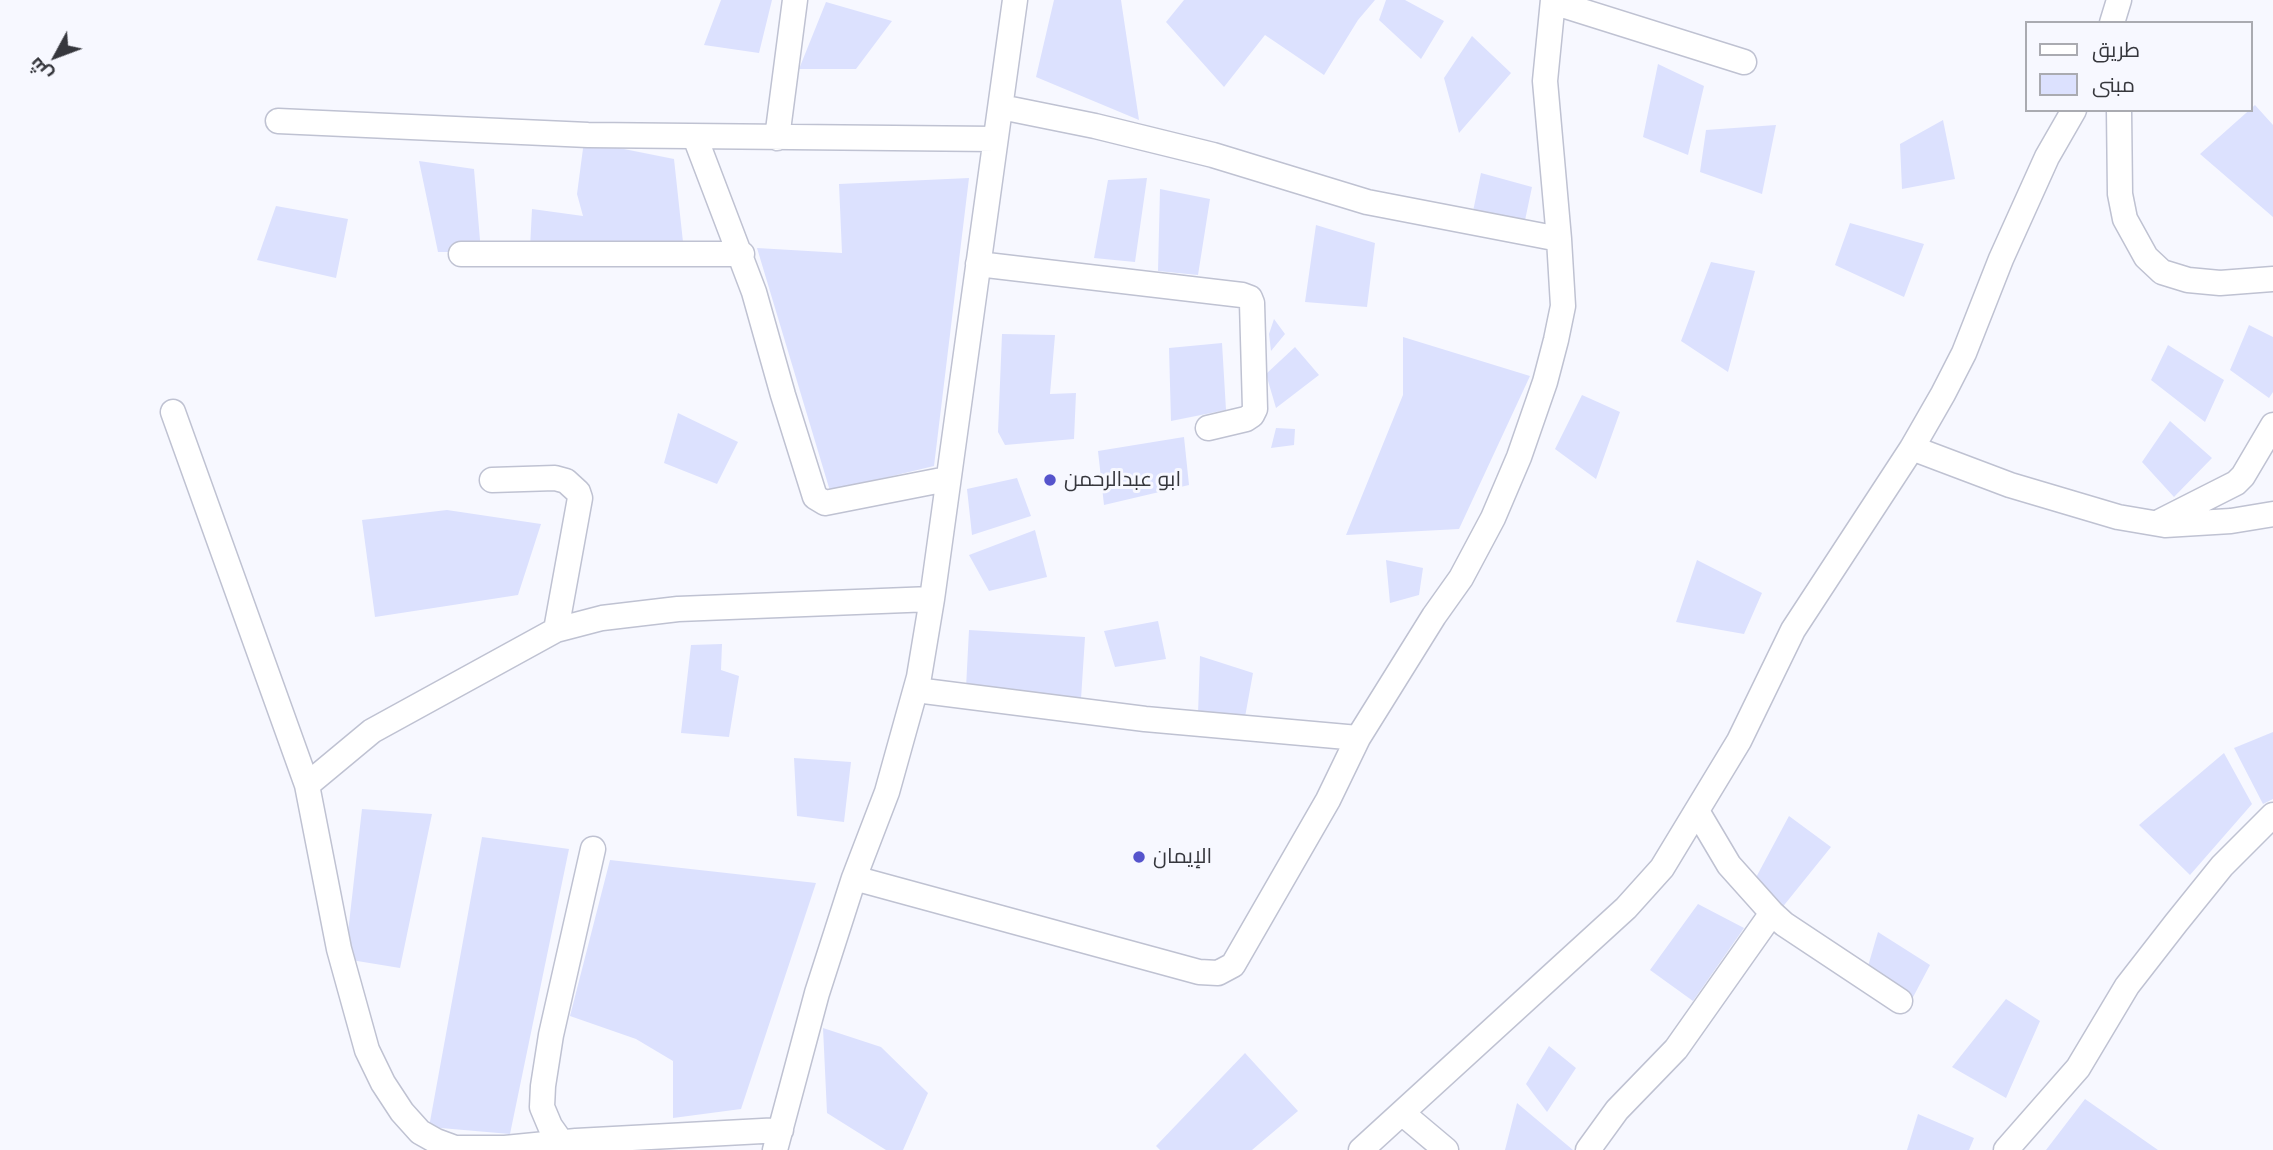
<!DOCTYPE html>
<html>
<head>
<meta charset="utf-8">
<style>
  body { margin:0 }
  #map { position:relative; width:2273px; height:1150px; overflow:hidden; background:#f7f8ff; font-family:"PT Sans",Cairo,sans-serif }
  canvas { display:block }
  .legend { position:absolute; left:2025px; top:21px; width:228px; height:91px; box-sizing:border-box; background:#f7f8ff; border:2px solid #aaabb1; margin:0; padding:9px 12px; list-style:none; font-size:21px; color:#36373d }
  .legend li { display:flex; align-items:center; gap:14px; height:35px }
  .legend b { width:35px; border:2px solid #aaabb1 }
  .north { position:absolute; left:21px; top:21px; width:70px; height:70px; -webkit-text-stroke:5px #f7f8ff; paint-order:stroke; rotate:229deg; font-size:19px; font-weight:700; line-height:28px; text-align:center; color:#36373d }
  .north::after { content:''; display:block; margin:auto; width:24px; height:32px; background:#36373d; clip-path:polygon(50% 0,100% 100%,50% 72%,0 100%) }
</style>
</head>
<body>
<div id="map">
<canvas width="2273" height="1150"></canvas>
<ul class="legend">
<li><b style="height:9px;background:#fff"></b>طريق</li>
<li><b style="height:19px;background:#dce1fe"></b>مبنى</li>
</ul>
<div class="north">ش</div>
</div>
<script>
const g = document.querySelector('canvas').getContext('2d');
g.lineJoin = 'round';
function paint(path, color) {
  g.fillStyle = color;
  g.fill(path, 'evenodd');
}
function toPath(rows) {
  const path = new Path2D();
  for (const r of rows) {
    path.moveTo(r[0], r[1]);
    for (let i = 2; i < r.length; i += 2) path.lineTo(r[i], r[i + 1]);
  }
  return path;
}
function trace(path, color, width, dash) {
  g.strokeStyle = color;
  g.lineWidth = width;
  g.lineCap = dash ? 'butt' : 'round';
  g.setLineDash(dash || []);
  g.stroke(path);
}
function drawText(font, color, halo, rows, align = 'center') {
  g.font = font + ' "PT Sans",Cairo,sans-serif';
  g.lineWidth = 6;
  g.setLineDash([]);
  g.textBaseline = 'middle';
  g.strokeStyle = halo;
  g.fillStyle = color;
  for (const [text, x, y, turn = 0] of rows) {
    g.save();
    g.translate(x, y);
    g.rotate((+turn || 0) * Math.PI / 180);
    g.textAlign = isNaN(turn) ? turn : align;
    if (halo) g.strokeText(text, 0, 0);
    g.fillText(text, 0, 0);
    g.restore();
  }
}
const building = toPath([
  [721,0,772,0,759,53,704,45],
  [1054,0,1121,0,1139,120,1036,77],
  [1184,0,1375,0,1358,20,1324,75,1265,35,1224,87,1166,22],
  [1386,0,1405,0,1444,21,1421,59,1379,20],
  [826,2,892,21,856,69,799,69],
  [1472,36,1511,73,1459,133,1444,78],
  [1658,64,1704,86,1688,155,1643,137],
  [2255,105,2273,125,2273,217,2200,154],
  [1943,120,1955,179,1902,189,1900,144],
  [1776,125,1762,194,1700,172,1706,130],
  [584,141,674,159,683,242,530,248,532,209,583,216,577,194],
  [419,161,474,169,481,252,438,252],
  [1481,173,1532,187,1524,225,1472,216],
  [969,178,934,466,830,491,757,248,842,253,839,184],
  [1147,178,1135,262,1094,258,1108,180],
  [1160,189,1210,199,1198,275,1158,271],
  [276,206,348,219,336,278,257,260],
  [1850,223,1924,244,1904,297,1835,265],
  [1316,225,1375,243,1367,307,1305,302],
  [1711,262,1755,271,1728,372,1681,341],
  [1274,319,1285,334,1271,351,1269,334],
  [2249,325,2273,337,2273,392,2269,398,2230,370],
  [1002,334,1055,335,1050,394,1076,393,1074,439,1005,445,998,432],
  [1403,337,1530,376,1459,529,1346,535,1403,395],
  [1222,343,1226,410,1171,421,1169,348],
  [2168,345,2224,380,2205,422,2151,380],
  [1295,347,1319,375,1276,408,1266,374],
  [1582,395,1620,412,1596,479,1555,449],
  [678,413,738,442,717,484,664,463],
  [2170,421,2212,458,2174,497,2142,462],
  [1276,428,1295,429,1294,445,1271,448],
  [1184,437,1189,485,1104,505,1098,451],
  [1017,478,1031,516,972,535,967,489],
  [447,510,541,524,518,595,375,617,362,520],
  [1035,530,1047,577,989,591,969,555],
  [1386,560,1423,568,1419,595,1390,603],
  [1697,560,1762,593,1744,634,1676,622],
  [1158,621,1166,659,1115,667,1104,631],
  [969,630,1085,637,1081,699,966,688],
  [722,644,721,670,739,676,729,737,681,733,691,645],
  [1200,656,1253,673,1245,717,1198,714],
  [2273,732,2273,799,2263,804,2234,748],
  [2224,753,2252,804,2190,875,2139,825],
  [794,758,851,762,844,822,797,816],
  [362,809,432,814,400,968,345,959],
  [1789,816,1831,847,1781,909,1753,883],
  [482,837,569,849,510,1134,429,1127],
  [610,860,816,883,741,1109,673,1118,673,1061,636,1039,570,1016],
  [1698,904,1744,928,1693,1001,1650,970],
  [1878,932,1930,965,1911,1001,1866,973],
  [2006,999,2040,1021,2006,1098,1952,1067],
  [823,1028,881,1047,928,1093,903,1150,886,1150,827,1113],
  [1549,1046,1576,1068,1547,1112,1526,1084],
  [1245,1053,1298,1111,1252,1150,1160,1150,1156,1146],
  [2085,1099,2158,1150,2046,1150],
  [1517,1103,1573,1150,1505,1150],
  [1918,1114,1974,1138,1969,1150,1907,1150]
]);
const street = toPath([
  [1553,2,1744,62],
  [2112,23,2119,0],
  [1001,107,1095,126,1213,155,1367,202,1559,239,1545,81,1553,0],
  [2119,110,2120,194,2125,219,2146,257,2162,272,2188,280,2220,283,2273,279],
  [278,121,588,135,995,139],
  [695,137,754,292,783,395,815,497,825,503,947,479],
  [777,138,795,0],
  [461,254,742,254],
  [978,264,1242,295,1250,298,1252,303,1255,409,1252,415,1246,419,1208,428],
  [173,412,307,785,372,731,556,630,602,618,678,609,932,599],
  [1912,448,2010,485,2118,517,2165,525,2231,521,2273,514],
  [492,480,555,478,566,481,578,492,580,498,556,630],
  [2161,521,2236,483,2243,476,2273,425],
  [916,690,1145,719,1358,738],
  [307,785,339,949,367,1050,383,1083,402,1112,420,1132,436,1141,455,1148,505,1148,576,1141,781,1130],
  [1697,811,1729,865,1772,913,1784,924,1900,1001],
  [854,878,1199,972,1218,973,1233,965,1328,800,1358,738,1434,616,1461,578,1493,518,1519,457,1545,382,1556,340,1563,306,1559,239],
  [1402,1113,1446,1150],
  [562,1143,550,1126,542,1107,543,1086,551,1035,593,849],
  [775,1150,817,993,854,878,887,792,919,677,932,599,1015,0],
  [1361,1150,1626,908,1662,868,1739,741,1793,630,1912,448,1943,394,1964,353,2001,259,2047,157,2074,110],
  [1588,1150,1617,1110,1676,1049,1772,913],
  [2006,1150,2078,1068,2127,986,2176,923,2222,866,2273,815]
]);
const markers = [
  [1050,480,7,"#5654cc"],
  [1139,857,7,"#5654cc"]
];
const poiNames = [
  ["ابو عبدالرحمن",1064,480],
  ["الإيمان",1153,857]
];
paint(building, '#dce1fe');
trace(street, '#bfc2d2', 27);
trace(street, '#fff', 24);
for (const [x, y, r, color] of markers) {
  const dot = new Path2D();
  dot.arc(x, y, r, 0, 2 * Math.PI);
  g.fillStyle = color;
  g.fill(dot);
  trace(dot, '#f7f8ff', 2.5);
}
drawText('21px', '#36373d', '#f7f8ff', poiNames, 'left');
</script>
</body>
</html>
